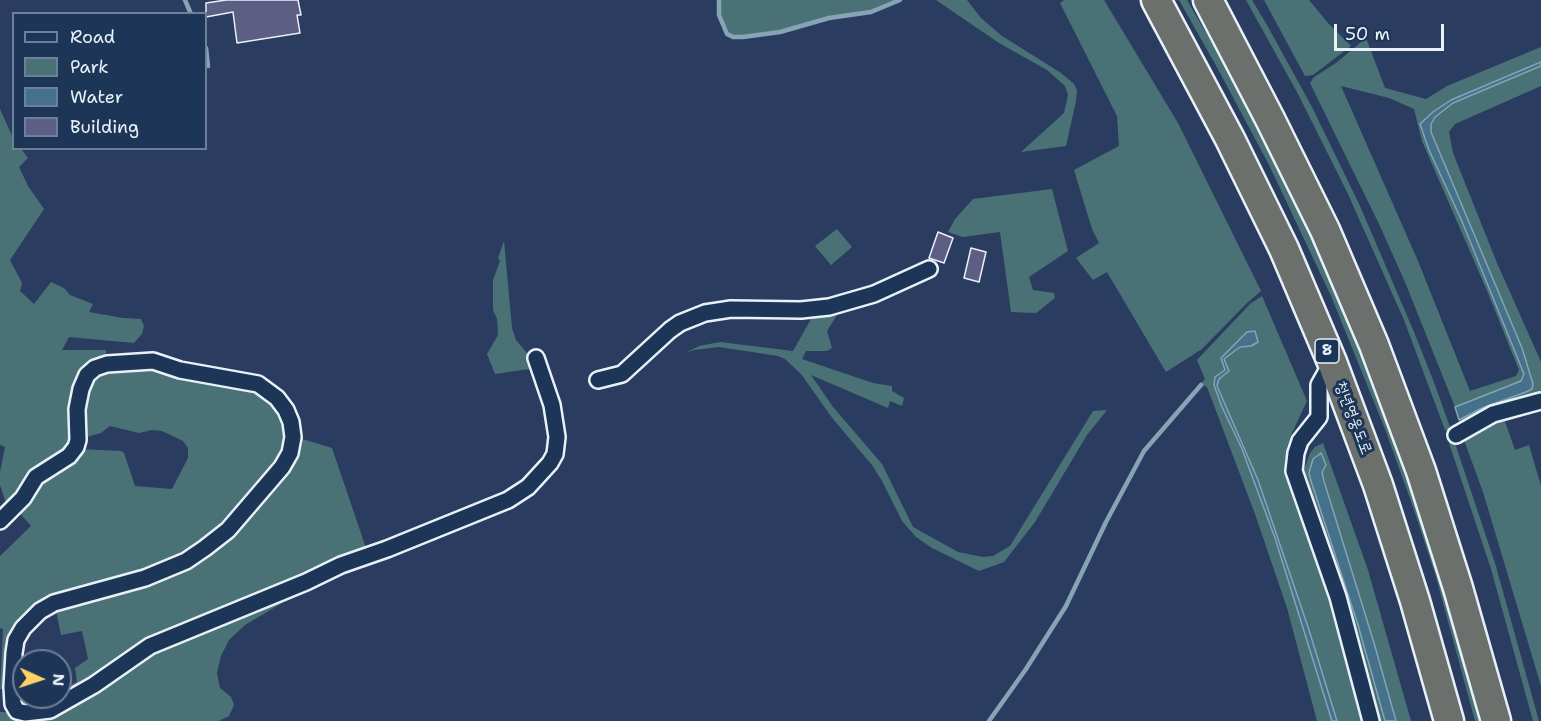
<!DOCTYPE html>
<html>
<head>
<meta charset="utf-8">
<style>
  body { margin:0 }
  #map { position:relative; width:1541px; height:721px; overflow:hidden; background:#2a3d60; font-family:"Shantell Sans",sans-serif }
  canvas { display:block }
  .legend { position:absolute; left:12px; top:12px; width:195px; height:138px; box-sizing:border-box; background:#1d3557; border:2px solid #6e8097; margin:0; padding:8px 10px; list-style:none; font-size:18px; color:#e8f1f8 }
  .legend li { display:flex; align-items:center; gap:12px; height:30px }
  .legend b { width:30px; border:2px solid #6e8097 }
  .north { position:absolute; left:12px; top:649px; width:60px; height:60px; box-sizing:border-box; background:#1d3557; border:2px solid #6e8097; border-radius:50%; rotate:93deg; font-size:16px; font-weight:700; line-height:24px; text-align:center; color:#e8f1f8 }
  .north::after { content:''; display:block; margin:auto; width:21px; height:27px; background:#ffd166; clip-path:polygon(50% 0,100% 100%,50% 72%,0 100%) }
  .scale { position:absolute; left:1334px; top:24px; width:110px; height:27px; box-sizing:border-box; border:3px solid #e8f1f8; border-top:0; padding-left:8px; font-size:18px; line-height:21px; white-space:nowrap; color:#e8f1f8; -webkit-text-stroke:4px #1d3557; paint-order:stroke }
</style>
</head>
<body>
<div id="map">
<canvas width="1541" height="721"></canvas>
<ul class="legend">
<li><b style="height:8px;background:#1d3557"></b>Road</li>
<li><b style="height:16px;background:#4a7276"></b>Park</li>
<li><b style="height:16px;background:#45718a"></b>Water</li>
<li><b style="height:16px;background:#5c5f83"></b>Building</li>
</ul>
<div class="north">N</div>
<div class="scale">50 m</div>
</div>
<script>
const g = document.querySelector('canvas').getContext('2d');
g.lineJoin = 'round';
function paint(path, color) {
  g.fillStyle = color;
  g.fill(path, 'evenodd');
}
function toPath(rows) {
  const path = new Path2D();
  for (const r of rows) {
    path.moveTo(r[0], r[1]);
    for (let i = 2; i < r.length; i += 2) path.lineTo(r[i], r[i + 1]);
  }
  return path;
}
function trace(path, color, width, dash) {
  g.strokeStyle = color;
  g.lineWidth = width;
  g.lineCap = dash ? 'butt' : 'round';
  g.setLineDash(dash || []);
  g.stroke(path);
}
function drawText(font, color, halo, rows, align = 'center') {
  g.font = font + ' "Shantell Sans","Poor Story",sans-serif';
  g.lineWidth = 6;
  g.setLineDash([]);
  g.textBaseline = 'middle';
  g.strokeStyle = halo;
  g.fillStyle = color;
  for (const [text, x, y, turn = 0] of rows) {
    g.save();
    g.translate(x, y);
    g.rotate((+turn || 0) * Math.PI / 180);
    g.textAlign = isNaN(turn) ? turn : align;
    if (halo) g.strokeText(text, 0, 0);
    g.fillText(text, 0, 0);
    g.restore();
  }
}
const green = toPath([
  [720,0,897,0,871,11,829,17,780,30,743,36,734,36,728,33,721,15],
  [936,0,967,0,981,18,1002,36,1061,73,1074,84,1077,90,1076,101,1066,146,1021,152,1064,113,1068,95,1065,86,1047,70,999,43],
  [1064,0,1104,0,1178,123,1261,291,1247,303,1202,349,1166,372,1107,272,1093,280,1076,258,1099,243,1092,229,1074,170,1119,146,1117,116,1060,3],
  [1179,0,1187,0,1226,67,1276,161,1321,253,1362,349,1420,505,1483,721,1475,721,1436,577,1413,507,1385,429,1331,296,1269,165,1219,71],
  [1246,0,1252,0,1267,25,1312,107,1360,206,1414,332,1435,385,1451,430,1449,431,1445,430,1404,320,1348,194,1298,94],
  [1264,0,1309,0,1328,23,1351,46,1313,75,1305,76],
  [1366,38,1385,88,1426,99,1447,86,1541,47,1541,62,1451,100,1421,130,1461,219,1524,374,1521,381,1455,407,1405,282,1379,224,1310,83,1314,77,1336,63],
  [1341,86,1389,98,1414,109,1422,141,1488,293,1519,370,1516,376,1470,391,1418,261],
  [1541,66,1541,86,1455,124,1449,132,1453,153,1497,263,1541,362,1541,394,1461,426,1459,420,1533,384,1521,348,1431,132,1431,124,1435,117,1453,103],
  [0,109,13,138,14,148,21,149,28,158,19,167,28,186,44,209,10,260,22,283,20,291,34,304,51,282,64,288,70,295,93,304,89,312,123,318,141,319,144,326,142,334,134,343,69,337,62,350,106,350,106,361,93,365,75,440,8,509,0,485,0,472,5,447,0,445],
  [1052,189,1068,251,1029,277,1033,290,1054,293,1055,298,1036,313,1011,312,1000,232,963,237,948,232,955,219,973,199],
  [837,229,852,247,831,265,815,246],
  [504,241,512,328,516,340,532,359,536,368,495,374,487,354,498,335,497,319,493,310,493,280,500,261,498,258],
  [1262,296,1307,401,1292,433,1287,447,1286,470,1329,600,1362,721,1337,721,1309,630,1258,480,1217,386,1219,379,1229,371,1224,359,1240,347,1251,346,1247,332,1221,358,1225,370,1215,377,1214,385,1222,407,1242,449,1275,538,1332,721,1317,721,1287,608,1255,514,1207,387,1200,384,1205,379,1197,360,1250,304],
  [839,307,837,315,827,331,832,348,827,351,806,351,802,359,873,383,892,386,892,391,904,398,902,406,890,401,888,408,811,375,833,407,882,464,913,527,958,552,983,557,993,556,1010,546,1093,411,1107,410,1087,435,1035,522,1004,562,979,571,932,548,916,537,902,521,882,481,872,465,833,419,801,374,785,359,778,356,719,347,694,350,685,353,699,346,720,342,793,351,810,321,812,312],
  [137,364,238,382,276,399,292,437,264,487,185,560,75,594,22,627,10,690,0,689,3,629,0,628,0,556,31,526,17,510,30,492,78,449,121,451,124,453,135,486,172,489,188,458,188,448,183,441,162,431,152,430,139,433,110,426,101,433,80,439,88,376],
  [1502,413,1515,450,1529,445,1541,486,1541,686,1483,492,1465,443,1465,437],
  [296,437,332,448,367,551,339,562,36,709,39,701,46,697,60,697,60,690,77,682,75,668,88,659,82,631,61,635,55,606,207,550],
  [1453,437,1495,563,1539,721,1533,721,1491,569,1448,440],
  [1323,443,1368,570,1411,721,1396,721,1374,643,1322,472,1310,466,1311,481,1358,625,1385,721,1377,721,1305,479,1304,470,1310,453,1315,447],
  [366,562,282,603,245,625,229,640,221,656,217,673,220,688,231,697,234,705,229,716,219,721,0,721,0,712,39,714,151,648]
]);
const water = toPath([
  [1541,62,1541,66,1453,103,1435,117,1431,124,1431,132,1522,348,1533,384,1532,389,1526,392,1482,408,1459,420,1455,407,1521,381,1524,374,1461,219,1429,150,1420,124,1433,112,1451,100,1541,62],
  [1255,331,1258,342,1251,346,1240,347,1224,359,1229,371,1219,379,1217,386,1258,480,1309,630,1337,721,1332,721,1275,538,1242,449,1222,407,1214,385,1215,377,1225,370,1221,358,1247,332,1255,331],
  [1321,453,1326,465,1322,472,1324,481,1374,643,1396,721,1385,721,1358,625,1311,481,1309,473,1313,459,1321,453]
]);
const stream = toPath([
  [185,0,191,14],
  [719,0,719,15,727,34,733,37,743,37,780,32,829,18,871,12,900,0],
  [206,48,208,66],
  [989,721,1026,669,1066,606,1106,522,1144,451,1201,385]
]);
const building = toPath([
  [226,0,298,0,301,15,297,15,300,33,237,43,233,12,206,17,206,3,226,0],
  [938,232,953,238,944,263,929,258,938,232],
  [971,248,986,252,979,282,964,278,971,248]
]);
const street = toPath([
  [1332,362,1319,385,1319,417,1300,441,1296,453,1294,471,1338,597,1371,721],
  [598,380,622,374,670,330,680,323,705,313,731,309,801,310,829,307,874,294,929,269],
  [1456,435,1493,414,1541,401],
  [0,521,23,498,36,477,69,456,76,447,78,440,77,409,81,389,87,375,95,368,107,364,153,361,180,370,258,384,277,398,286,410,291,422,293,437,290,453,282,467,228,530,205,548,186,561,145,578,54,603,40,611,23,628,16,640,14,653,12,687,13,704,17,711,25,713,50,710,94,685,150,646,306,582,341,565,387,549,508,500,528,487,550,463,555,454,557,437,552,405,536,358]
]);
const highway = toPath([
  [1156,0,1230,139,1284,249,1332,362,1378,485,1415,601,1449,721],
  [1208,0,1270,119,1325,230,1374,345,1421,471,1458,588,1496,721]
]);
const shields = [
  [1327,351,24]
];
const shieldNames = [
  ["8",1327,351]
];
const streetNames = [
  ["청년영웅도로",1353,418,69]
];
paint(green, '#4a7276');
paint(water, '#45718a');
trace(water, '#86a4b6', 1.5);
trace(stream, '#86a4b6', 4.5);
paint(building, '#5c5f83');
trace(building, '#e8f1f8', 1.5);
trace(street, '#e8f1f8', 20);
trace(highway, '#e8f1f8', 33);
trace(street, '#1d3557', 15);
trace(highway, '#6b706d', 28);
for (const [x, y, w] of shields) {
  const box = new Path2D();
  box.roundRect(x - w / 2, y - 12, w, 24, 4.5);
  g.fillStyle = '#1d3557';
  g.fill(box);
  trace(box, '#e8f1f8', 1.5);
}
drawText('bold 15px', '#e8f1f8', null, shieldNames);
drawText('16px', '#e8f1f8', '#1d3557', streetNames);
</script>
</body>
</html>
